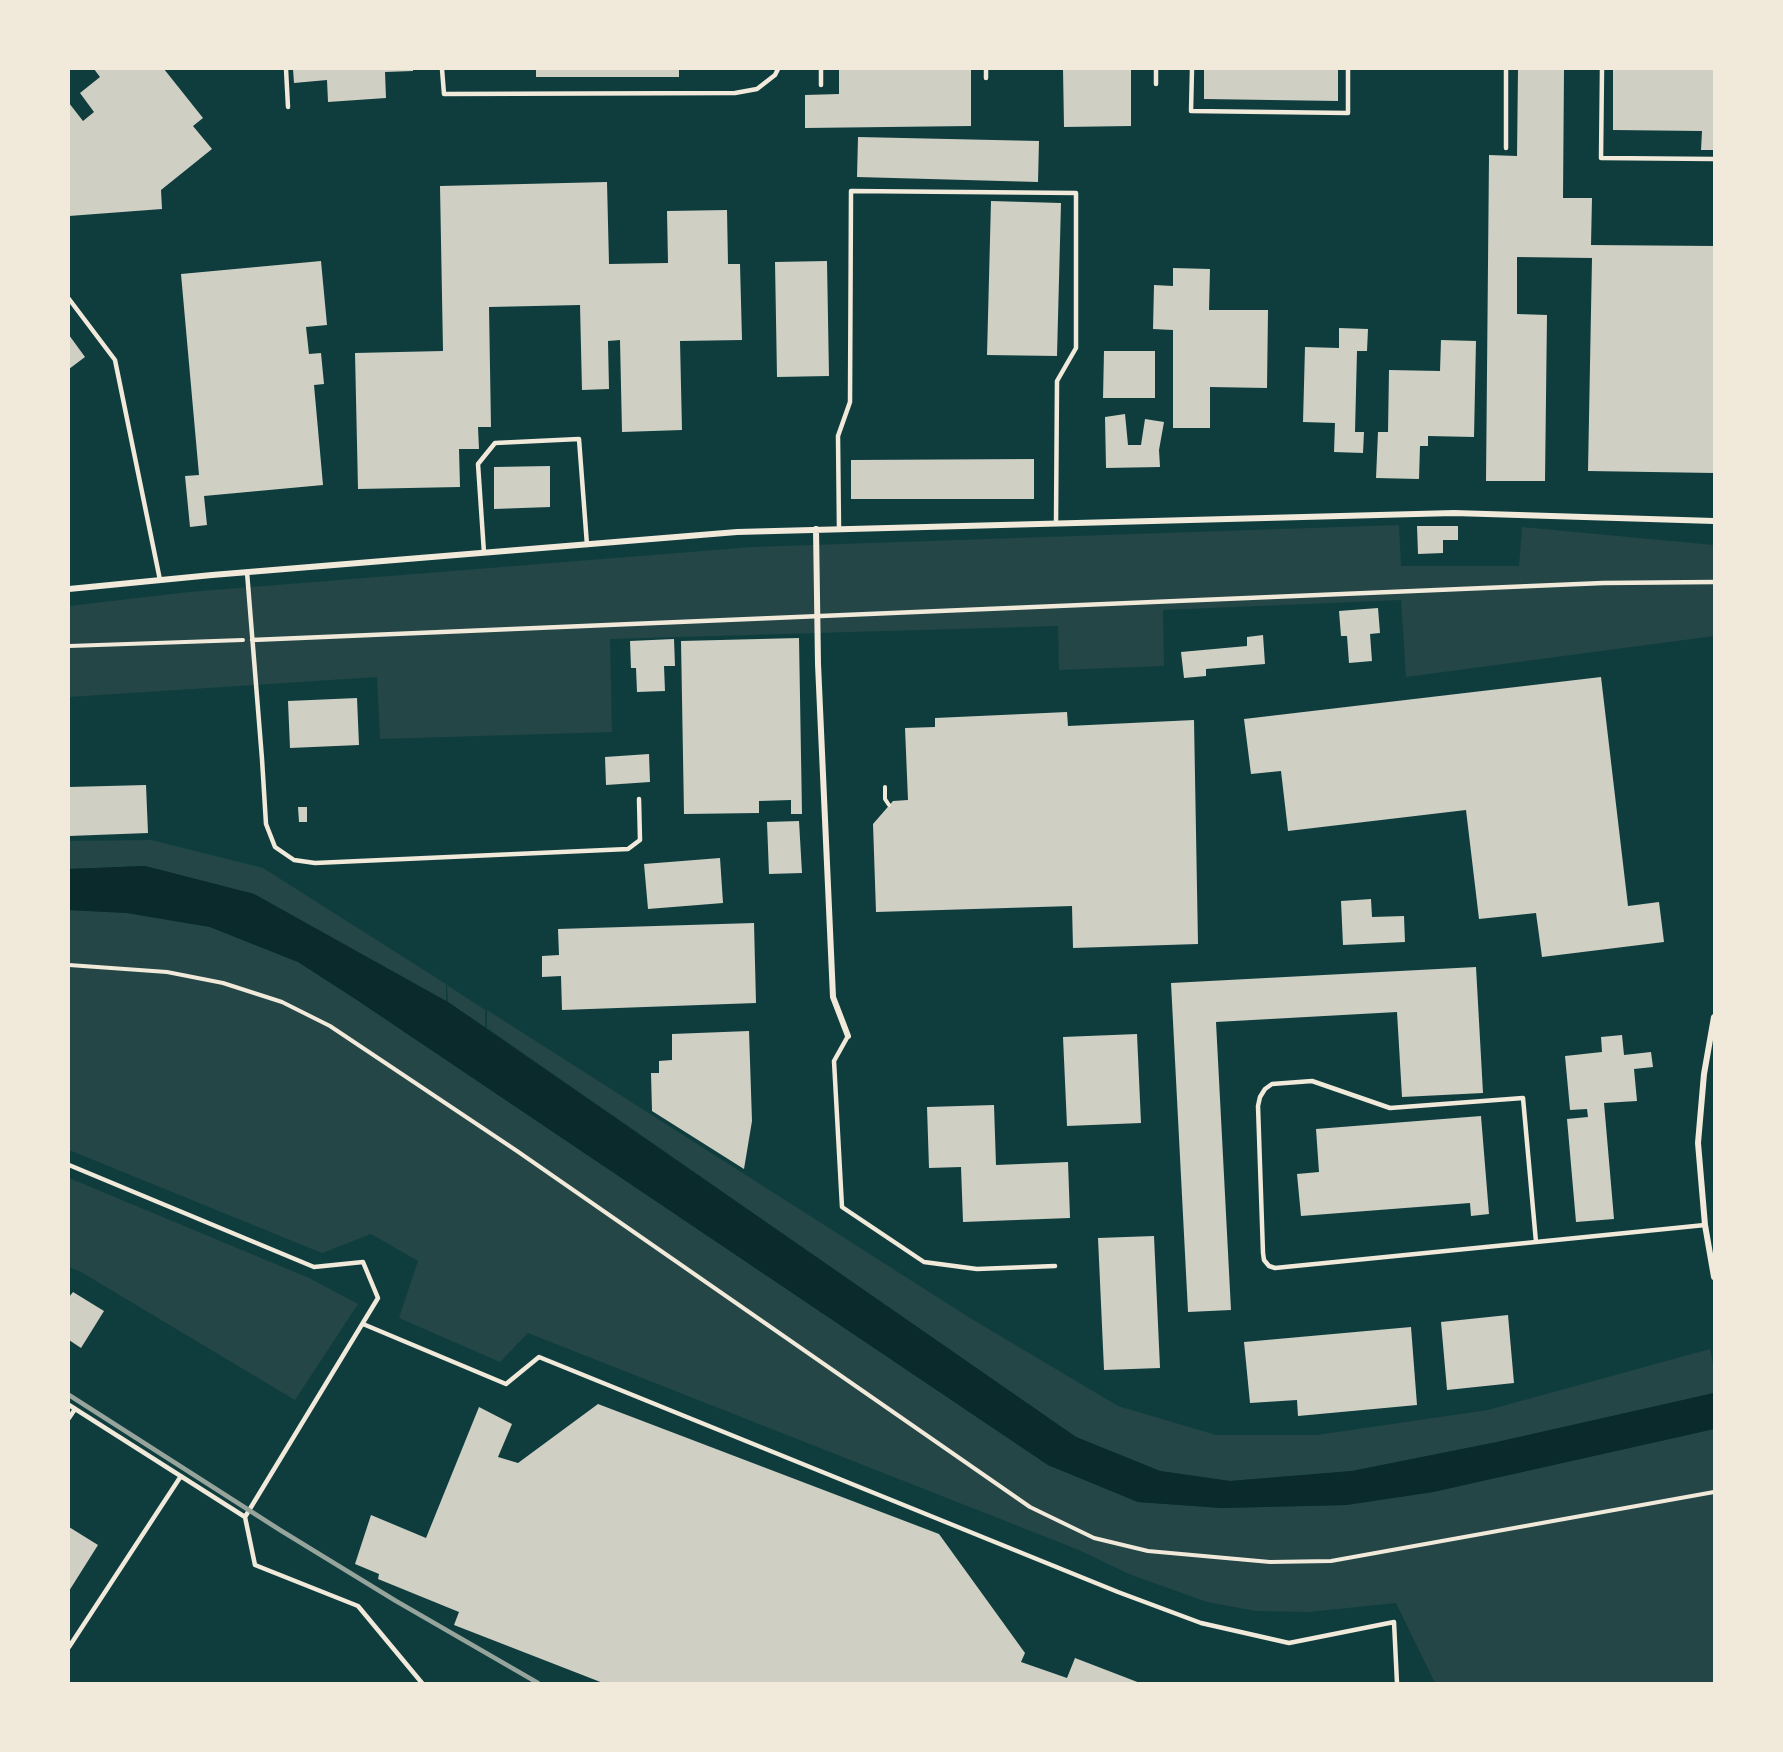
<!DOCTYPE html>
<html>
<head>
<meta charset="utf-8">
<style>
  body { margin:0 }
  #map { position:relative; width:1783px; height:1752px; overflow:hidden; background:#0f3d3e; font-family:Barlow,sans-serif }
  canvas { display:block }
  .frame { position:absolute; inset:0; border:70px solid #f1e9da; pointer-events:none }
</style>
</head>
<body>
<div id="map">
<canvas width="1783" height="1752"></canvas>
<div class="frame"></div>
</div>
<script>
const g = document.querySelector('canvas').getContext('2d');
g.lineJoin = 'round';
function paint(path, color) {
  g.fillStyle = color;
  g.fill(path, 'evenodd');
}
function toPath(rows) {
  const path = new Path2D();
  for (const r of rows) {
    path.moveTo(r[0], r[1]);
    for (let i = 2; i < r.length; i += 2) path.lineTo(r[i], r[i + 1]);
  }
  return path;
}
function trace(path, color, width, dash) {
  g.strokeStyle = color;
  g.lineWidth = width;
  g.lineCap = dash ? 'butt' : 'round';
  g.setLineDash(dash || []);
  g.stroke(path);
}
const green = toPath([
  [1399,525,1401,566,1519,566,1522,527,1714,545,1714,636,1406,677,1401,600,1163,610,1164,666,1059,670,1058,626,610,639,612,732,380,739,377,677,69,697,69,606,189,592,753,547],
  [151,840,263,868,446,984,446,1002,254,894,145,866,69,869,69,841],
  [69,910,127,913,210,927,298,962,354,998,1048,1465,1138,1502,1222,1508,1346,1505,1433,1492,1714,1429,1714,1683,1435,1683,1396,1603,1309,1612,1256,1611,1207,1602,1129,1574,1079,1550,528,1333,500,1362,399,1318,418,1261,371,1234,322,1253,69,1150],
  [447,985,485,1010,485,1027,448,1002],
  [487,1010,970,1318,1118,1406,1216,1435,1317,1435,1488,1410,1710,1349,1714,1369,1714,1393,1497,1442,1352,1471,1230,1481,1160,1471,1076,1437,487,1028],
  [69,1178,309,1278,358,1304,295,1400,81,1272,69,1267]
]);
const water = toPath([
  [145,866,254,894,448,1002,1076,1437,1160,1471,1230,1481,1352,1471,1497,1442,1714,1393,1714,1429,1433,1492,1346,1505,1222,1508,1138,1502,1048,1465,354,998,298,962,210,927,127,913,69,910,69,869]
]);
const building = toPath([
  [94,69,164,69,203,118,193,126,212,149,161,190,162,209,69,216,69,103,83,121,94,112,80,93,100,77],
  [293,69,413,69,413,71,385,72,386,98,328,102,327,80,294,83],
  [536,69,679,69,679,77,536,77],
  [839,69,971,69,971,126,805,128,805,95,839,94],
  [1063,69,1131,69,1131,126,1064,127],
  [1204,69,1338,69,1338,101,1204,99],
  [1518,69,1564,70,1563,198,1592,198,1591,245,1714,246,1714,473,1588,471,1592,258,1517,257,1517,314,1547,315,1545,481,1486,481,1489,155,1517,156],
  [1613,69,1714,69,1714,150,1701,150,1702,131,1613,130],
  [858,137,1039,141,1038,182,857,177],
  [607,182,609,264,668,263,667,211,727,210,728,264,740,264,742,340,680,341,682,430,622,432,620,340,608,341,609,389,582,390,580,305,489,307,491,427,478,427,479,449,459,449,460,487,358,489,355,353,443,351,440,186],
  [991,201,1061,203,1057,356,987,355],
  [321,261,327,325,306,327,309,354,321,353,324,384,314,385,323,485,204,496,207,525,190,527,185,476,199,475,181,274],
  [827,261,829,376,777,377,775,262],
  [1173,268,1210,269,1209,310,1268,310,1267,388,1210,387,1210,428,1173,428,1173,330,1153,329,1154,285,1173,286],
  [1339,328,1368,329,1367,351,1357,351,1355,432,1364,432,1363,453,1334,452,1335,423,1303,422,1305,347,1339,348],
  [69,335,85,357,69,369],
  [1441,340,1476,341,1474,437,1428,436,1428,446,1420,446,1419,479,1376,478,1378,432,1388,432,1389,370,1440,371],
  [1104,351,1155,351,1155,398,1103,398],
  [1125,414,1128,445,1141,445,1145,419,1164,422,1159,450,1160,467,1106,468,1105,417],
  [1034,459,1034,499,851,499,851,460],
  [550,466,550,507,494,509,494,467],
  [1417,526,1458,526,1458,540,1443,540,1443,553,1418,554],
  [1378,608,1380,633,1370,634,1372,661,1349,663,1347,636,1341,636,1339,611],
  [1263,635,1265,664,1206,669,1206,676,1184,678,1181,652,1247,646,1247,637],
  [799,638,802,814,791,814,791,800,759,801,759,813,684,814,681,641],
  [674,639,675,666,664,666,665,691,637,692,636,668,631,668,630,641],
  [1601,677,1628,906,1659,902,1664,942,1542,957,1536,913,1479,919,1466,810,1288,831,1281,771,1251,774,1244,719],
  [357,698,359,745,290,748,288,701],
  [1067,712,1068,726,1194,720,1198,944,1073,948,1072,906,876,912,873,824,893,801,908,800,905,728,935,727,935,718],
  [649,754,650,782,606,785,605,757],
  [146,785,148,833,69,836,69,787],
  [298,807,307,807,307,822,299,822],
  [799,821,802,873,769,874,767,822],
  [720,858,723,903,648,909,644,864],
  [1371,899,1372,917,1404,916,1405,942,1343,945,1341,901],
  [754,923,756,1003,562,1010,561,976,542,977,542,956,559,955,558,929],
  [1476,967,1483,1093,1402,1097,1397,1012,1216,1022,1231,1310,1188,1312,1171,983],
  [749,1031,752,1121,744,1169,652,1111,651,1073,659,1073,659,1061,672,1060,672,1034],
  [1137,1034,1141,1123,1067,1126,1063,1037],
  [1622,1035,1624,1055,1651,1052,1653,1067,1634,1069,1637,1101,1604,1103,1614,1219,1576,1222,1567,1119,1588,1117,1587,1109,1570,1110,1565,1056,1602,1052,1601,1037],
  [994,1105,996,1165,1068,1162,1070,1218,963,1222,961,1167,929,1168,927,1107],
  [1481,1116,1489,1214,1471,1216,1470,1203,1301,1216,1297,1174,1319,1172,1316,1129],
  [1154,1236,1160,1368,1104,1370,1098,1238],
  [73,1292,104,1311,81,1348,69,1340,69,1297],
  [1508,1315,1514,1383,1447,1390,1441,1322],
  [1411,1327,1417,1405,1298,1416,1297,1400,1250,1403,1244,1342],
  [598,1404,939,1534,1025,1653,1021,1662,1067,1678,1075,1658,1140,1683,603,1683,454,1625,459,1612,378,1579,379,1574,355,1564,371,1515,426,1538,479,1407,512,1424,498,1457,518,1463],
  [69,1527,98,1545,69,1591]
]);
const path = toPath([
  [69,646,243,640],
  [885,787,885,799,889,805],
  [69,965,167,972,223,983,282,1002,330,1026,517,1151,1030,1507,1094,1538,1148,1551,1270,1562,1331,1561,1714,1492]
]);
const service = toPath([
  [286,69,288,107],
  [442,69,444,94,735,93,757,89,775,75,778,69],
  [821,69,821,85],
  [1192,69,1191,111,1348,113,1348,69],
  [1602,69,1601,158,1714,159],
  [986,78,986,69],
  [1156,84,1156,69],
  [1506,148,1506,69],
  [69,299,115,360,160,580],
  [839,529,838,436,850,402,851,191,1076,193,1076,348,1057,381,1056,523],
  [484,553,478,464,495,443,579,439,587,545],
  [247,572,262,759,266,824,275,847,294,860,315,863,628,849,640,840,639,799],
  [252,640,1603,583,1714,582],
  [848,1036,834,1061,842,1207,924,1262,977,1269,1055,1266],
  [69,1165,314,1267,363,1262,378,1298,245,1517,255,1565,358,1606,422,1683],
  [1536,1242,1523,1098,1390,1108,1312,1081,1272,1084,1265,1089,1260,1097,1258,1106,1263,1253,1264,1260,1269,1266,1275,1268,1536,1242,1705,1225],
  [363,1324,506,1384,539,1357,1118,1592,1201,1623,1289,1643,1394,1622,1397,1683],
  [69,1405,245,1517],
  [69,1418,75,1409],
  [69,1647,181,1476]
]);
const minor = toPath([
  [816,529,818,664,833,997,848,1036],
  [69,589,212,575,737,532,1454,513,1714,521],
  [1714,1017,1704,1074,1698,1143,1705,1225,1714,1277]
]);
const rail = toPath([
  [69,1395,280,1530,396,1601,538,1683]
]);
paint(green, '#244646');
paint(water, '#0a2a2b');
paint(building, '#cfcfc3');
trace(path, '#f1e9da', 4);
trace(service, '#f1e9da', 4.5);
trace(minor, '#f1e9da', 6);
trace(rail, '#97a49c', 4.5);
</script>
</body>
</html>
